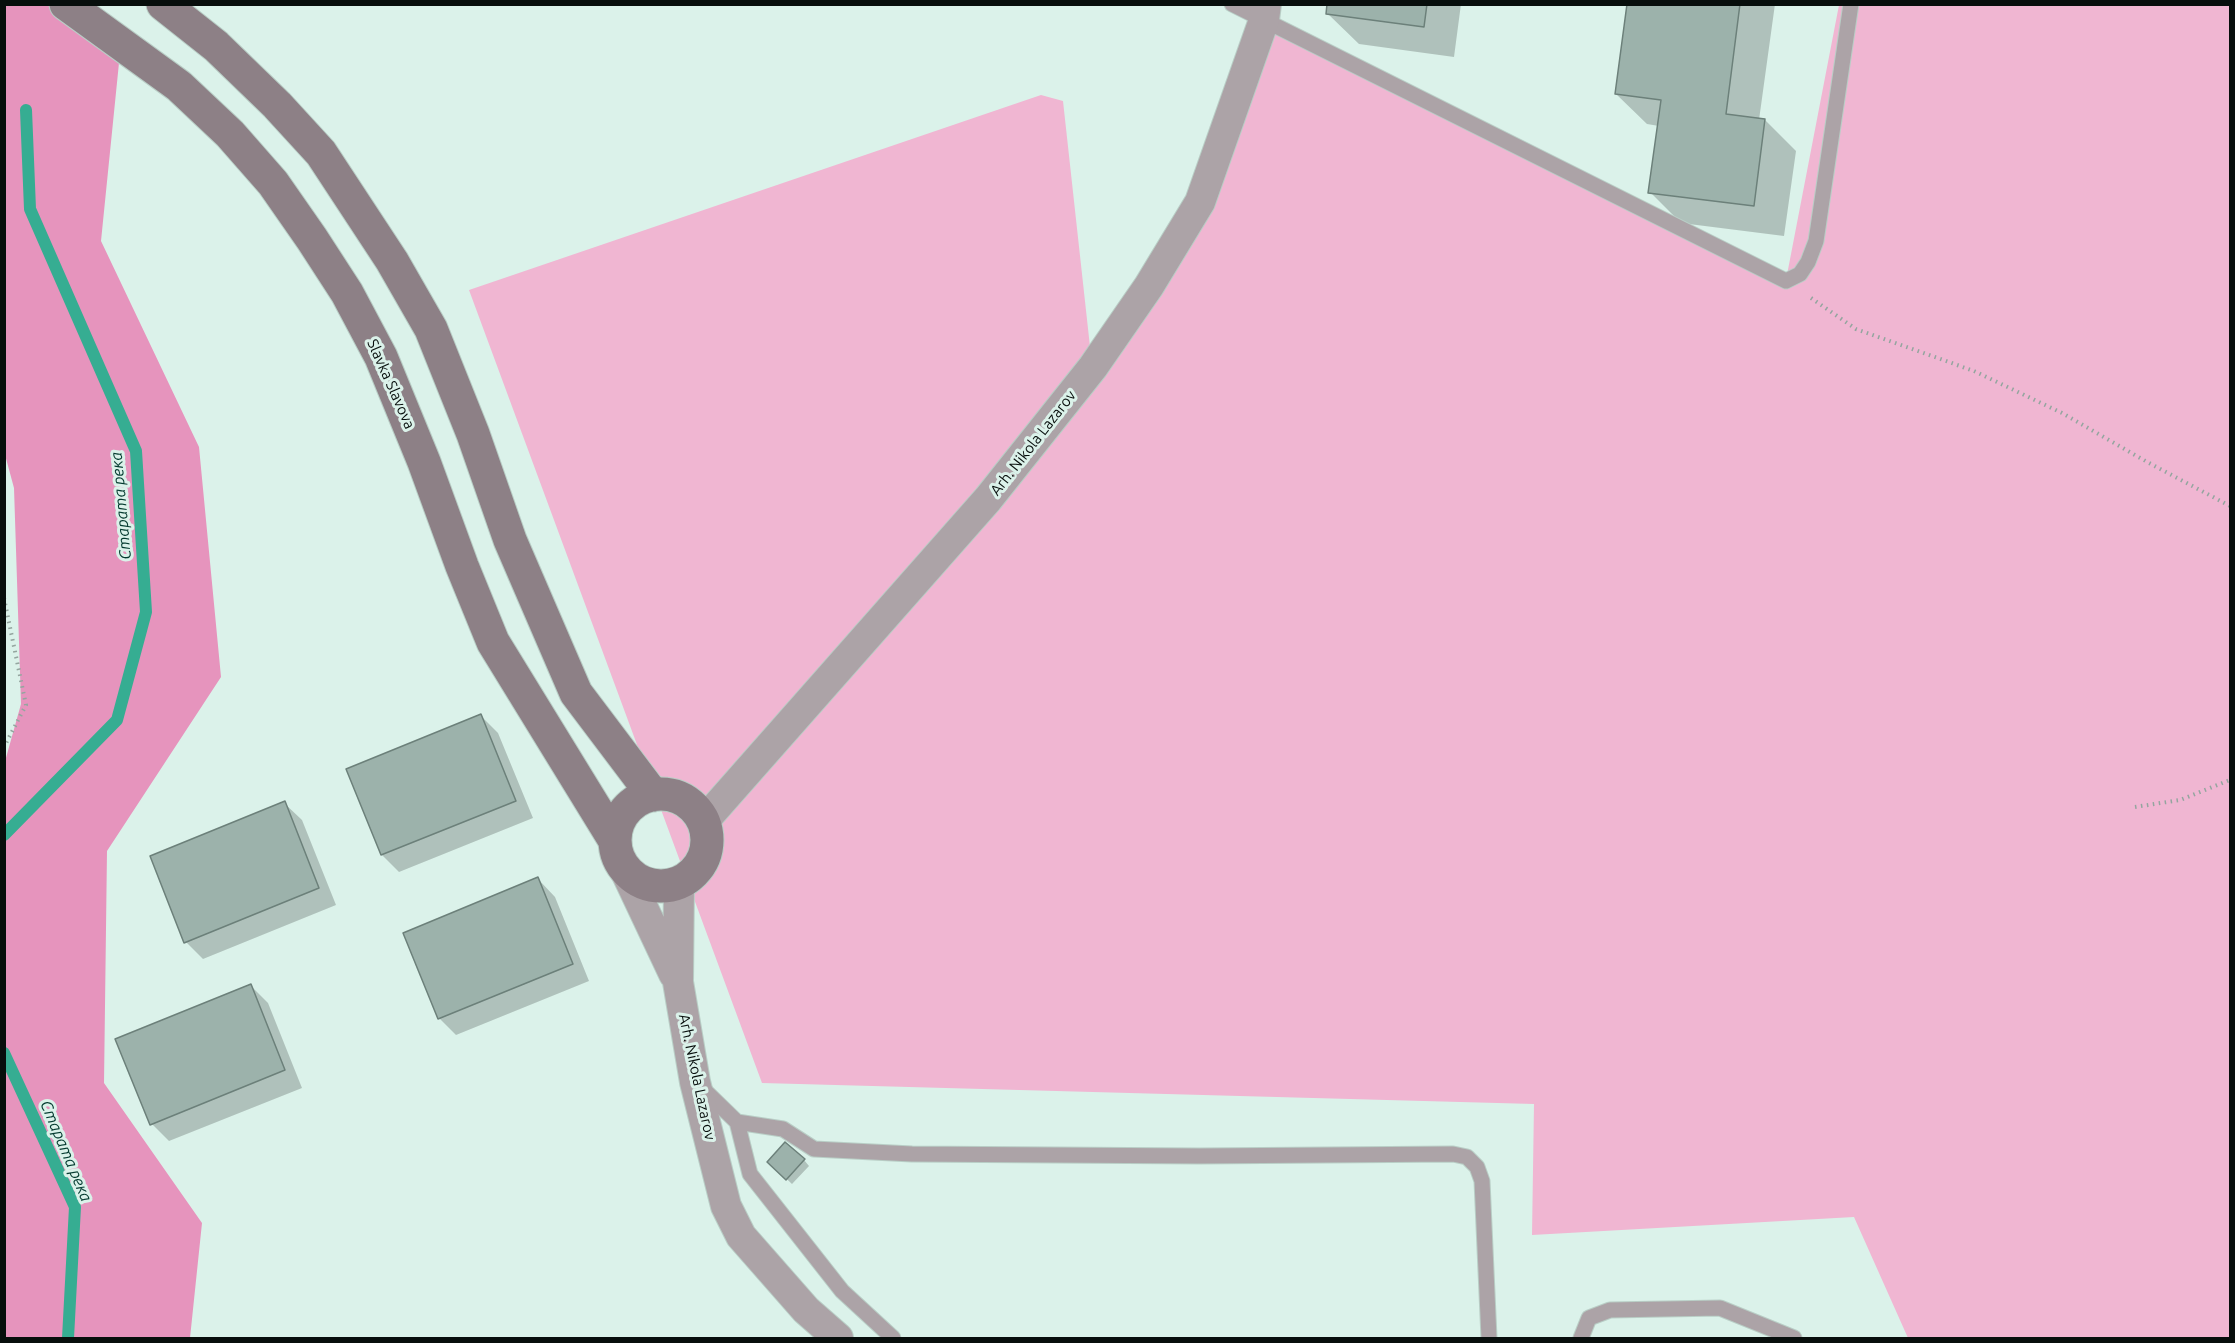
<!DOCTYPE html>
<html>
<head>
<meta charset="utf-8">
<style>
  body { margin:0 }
  #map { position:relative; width:2235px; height:1343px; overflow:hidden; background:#dbf2ea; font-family:Ubuntu,sans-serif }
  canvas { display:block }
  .frame { position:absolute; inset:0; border:6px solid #070e0c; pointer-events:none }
</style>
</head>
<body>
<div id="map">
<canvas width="2235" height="1343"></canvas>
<div class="frame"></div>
</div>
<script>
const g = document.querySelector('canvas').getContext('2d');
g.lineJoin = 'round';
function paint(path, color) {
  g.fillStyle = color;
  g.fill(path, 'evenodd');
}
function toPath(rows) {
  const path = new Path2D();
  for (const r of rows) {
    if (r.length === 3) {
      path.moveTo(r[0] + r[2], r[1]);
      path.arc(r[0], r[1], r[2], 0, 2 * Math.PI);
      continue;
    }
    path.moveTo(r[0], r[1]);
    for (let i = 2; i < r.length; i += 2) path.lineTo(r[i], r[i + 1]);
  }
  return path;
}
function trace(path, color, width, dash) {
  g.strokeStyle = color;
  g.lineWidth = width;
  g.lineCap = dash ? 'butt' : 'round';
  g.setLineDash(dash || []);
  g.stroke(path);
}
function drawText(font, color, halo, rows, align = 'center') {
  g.font = font + ' Ubuntu,sans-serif';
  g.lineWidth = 6;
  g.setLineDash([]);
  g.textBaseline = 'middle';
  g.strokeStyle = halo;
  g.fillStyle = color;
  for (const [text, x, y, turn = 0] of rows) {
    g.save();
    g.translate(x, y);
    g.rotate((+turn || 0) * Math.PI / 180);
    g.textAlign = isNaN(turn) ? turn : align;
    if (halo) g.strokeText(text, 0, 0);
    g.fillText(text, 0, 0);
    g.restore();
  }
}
const green = toPath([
  [1839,5,2230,5,2230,1338,1908,1338,1854,1217,1532,1235,1534,1104,762,1083,469,290,1041,95,1063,101,1092,365,1149,286,1264,20,1786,280]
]);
const forest = toPath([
  [66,4,121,43,101,241,199,447,221,677,107,851,104,1083,202,1223,190,1338,5,1338,4,765,21,704,14,488,4,451,4,5]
]);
const shadow = toPath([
  [1329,4,1461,4,1454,57,1359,44,1328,14],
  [1628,4,1775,4,1759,120,1765,120,1796,151,1784,236,1681,223,1650,192,1659,126,1647,124,1616,94],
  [481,716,498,733,533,818,399,872,382,855,348,770],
  [284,803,302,820,336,905,203,959,186,942],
  [538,879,555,897,589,981,456,1035,439,1018],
  [250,985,268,1003,302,1088,169,1141,152,1124],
  [804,1160,809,1166,792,1184,769,1162]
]);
const stream = toPath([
  [4,835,117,720,146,612,136,451,30,209,26,110],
  [4,1053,75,1207,68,1338]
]);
const building = toPath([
  [1327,4,1427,4,1424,27,1326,14,1327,4],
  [1627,4,1740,4,1726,114,1765,119,1754,206,1648,193,1661,100,1615,94,1627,4],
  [481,714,516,801,381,855,346,769,481,714],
  [285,801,319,888,184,943,150,856,285,801],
  [538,877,573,964,438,1019,403,933,538,877],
  [251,984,285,1070,150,1125,115,1039,251,984],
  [785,1142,805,1159,786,1180,767,1162,785,1142]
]);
const path = toPath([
  [1811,298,1856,329,1974,371,2062,413,2149,463,2230,506],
  [4,598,26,705,4,747],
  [2135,807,2180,800,2230,780]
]);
const lane = toPath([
  [1232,4,1786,281,1800,274,1808,262,1816,241,1851,4],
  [702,1088,737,1122,750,1174,842,1291,893,1338],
  [737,1122,783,1129,814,1149,912,1154,1199,1156,1453,1154,1467,1157,1477,1167,1482,1181,1489,1338],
  [1581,1338,1589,1318,1610,1310,1720,1308,1794,1338]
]);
const street = toPath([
  [703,822,988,499,1093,367,1149,286,1200,202,1264,20,1266,4],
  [624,868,674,974],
  [679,883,678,982,695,1082,726,1206,741,1236,806,1310,838,1338]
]);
const secondary = toPath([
  [66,4,179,86,230,134,273,183,312,239,347,293,381,357,424,462,462,566,493,642,614,839],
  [163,4,216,46,277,105,321,153,392,261,431,329,473,434,510,540,576,693,653,795],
  [661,840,46]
]);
const streetNames = [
  ["Slavka Slavova",391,384,66],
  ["Arh. Nikola Lazarov",1033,443,-52],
  ["Arh. Nikola Lazarov",697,1077,78]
];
const waterNames = [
  ["Старата река",121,506,-95],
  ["Старата река",66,1151,67]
];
paint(green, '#f0b6d2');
paint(forest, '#e694bd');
paint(shadow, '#0003');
trace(stream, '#36ad92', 12);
paint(building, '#9cb2ab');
trace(building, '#6c807a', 1.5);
trace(lane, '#b9cec6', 17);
trace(street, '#b9cec6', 32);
trace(secondary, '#b9cec6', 35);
trace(path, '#94a59f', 4, [1.5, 4.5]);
trace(lane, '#aca3a7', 15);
trace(street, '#aca3a7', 30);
trace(secondary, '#8d8086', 33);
drawText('15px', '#070e0c', '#dbf2ea', streetNames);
drawText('italic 16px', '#043a2f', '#dbf2ea', waterNames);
</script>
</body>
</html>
